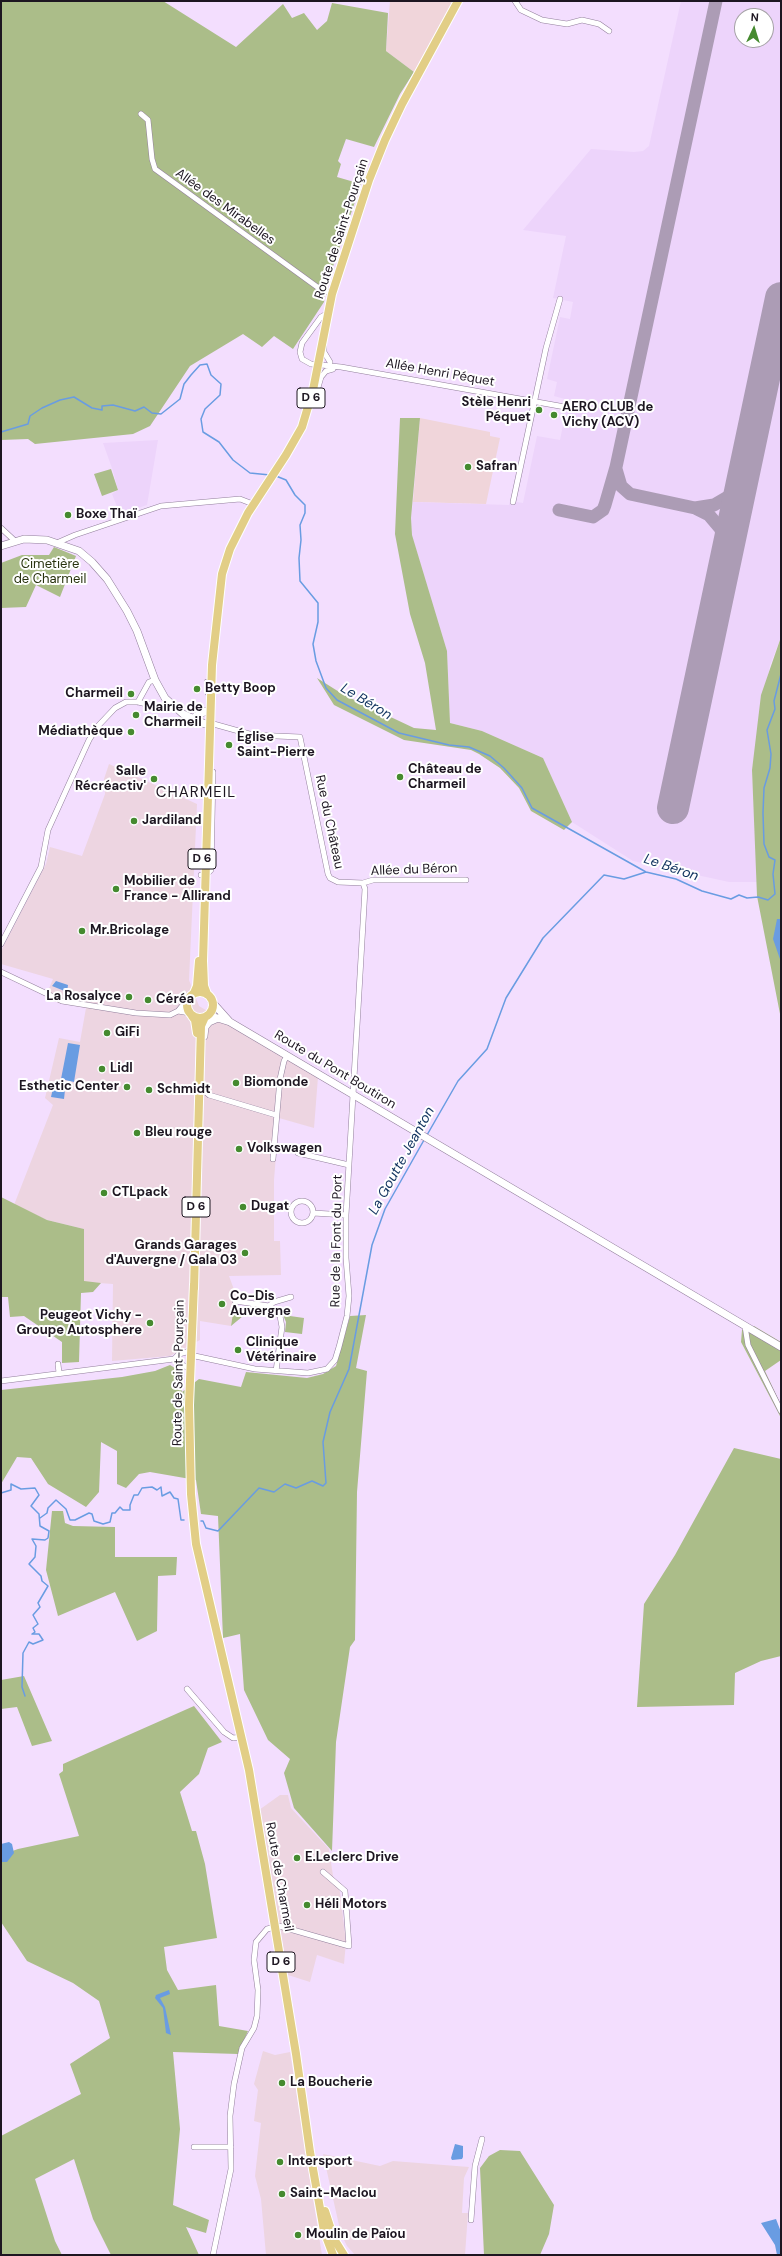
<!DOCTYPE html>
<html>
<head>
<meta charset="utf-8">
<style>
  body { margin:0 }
  #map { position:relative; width:782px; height:2256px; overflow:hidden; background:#f3defe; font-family:"DM Sans",sans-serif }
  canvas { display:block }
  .frame { position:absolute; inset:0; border:2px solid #1d1621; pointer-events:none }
  .north { position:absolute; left:734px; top:8px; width:40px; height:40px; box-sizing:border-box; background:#fff; border:1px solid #a5a2a6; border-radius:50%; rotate:4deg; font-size:11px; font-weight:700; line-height:16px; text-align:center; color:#1d1621 }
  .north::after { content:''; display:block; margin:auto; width:14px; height:18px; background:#458a2f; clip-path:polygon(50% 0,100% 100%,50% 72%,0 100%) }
</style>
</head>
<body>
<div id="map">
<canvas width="782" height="2256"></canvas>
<div class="frame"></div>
<div class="north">N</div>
</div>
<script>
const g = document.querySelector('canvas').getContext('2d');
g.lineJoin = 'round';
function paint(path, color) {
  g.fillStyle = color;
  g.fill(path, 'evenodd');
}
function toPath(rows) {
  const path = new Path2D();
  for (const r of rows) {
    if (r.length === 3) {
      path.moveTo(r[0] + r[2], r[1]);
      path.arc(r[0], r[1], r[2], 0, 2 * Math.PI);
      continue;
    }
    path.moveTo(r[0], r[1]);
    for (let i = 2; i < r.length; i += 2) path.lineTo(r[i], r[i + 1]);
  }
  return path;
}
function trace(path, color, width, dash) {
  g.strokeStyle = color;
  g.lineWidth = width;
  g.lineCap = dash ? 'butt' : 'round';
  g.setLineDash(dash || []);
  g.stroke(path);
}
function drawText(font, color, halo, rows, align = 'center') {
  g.font = font + ' "DM Sans",sans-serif';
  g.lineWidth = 4;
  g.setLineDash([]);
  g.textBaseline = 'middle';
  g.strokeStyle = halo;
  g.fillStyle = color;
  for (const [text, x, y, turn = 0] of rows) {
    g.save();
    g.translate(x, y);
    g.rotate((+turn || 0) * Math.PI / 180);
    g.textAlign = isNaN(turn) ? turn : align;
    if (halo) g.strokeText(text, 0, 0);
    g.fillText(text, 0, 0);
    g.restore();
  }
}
const commercial = toPath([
  [109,764,197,804,189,980,199,1006,318,1077,314,1128,279,1118,274,1180,274,1241,280,1241,281,1275,229,1276,236,1295,231,1326,200,1321,200,1340,170,1356,112,1361,113,1284,84,1282,84,1229,47,1220,14,1205,53,1105,45,1098,59,1038,80,1042,86,1008,59,1003,45,998,53,979,1,964,1,951,46,864,50,847,82,856,105,794,104,779],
  [280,1795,288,1795,291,1808,329,1849,333,1876,340,1892,346,1942,344,1964,317,1955,310,1982,288,1975,259,1810],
  [263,2051,275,2055,290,2052,322,2255,266,2255,261,2199,255,2176,261,2123,254,2121,258,2090,254,2084],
  [323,2154,380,2166,393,2161,469,2167,464,2178,462,2213,468,2213,465,2255,355,2255,347,2246,341,2234]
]);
const industrial = toPath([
  [390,1,453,1,414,72,386,51],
  [420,418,490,432,490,436,500,438,486,504,413,502]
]);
const built = toPath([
  [681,1,781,1,781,637,770,665,752,770,757,882,729,882,633,861,572,822,543,758,482,731,450,723,447,651,412,536,411,518,413,502,509,505,510,501,523,503,537,436,560,440,568,400,554,396,557,382,547,379,560,317,570,319,573,302,553,298,566,236,523,230,591,149,634,152,643,151,649,146],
  [742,16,766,16,766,40,742,40],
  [158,440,147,505,120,514,112,494,118,490,113,471,103,443]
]);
const green = toPath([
  [1,1,163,1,236,47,283,4,292,18,304,13,317,30,327,21,332,3,388,13,386,51,414,72,400,94,374,147,346,139,338,161,341,164,337,177,361,184,326,287,324,302,293,349,274,336,262,347,243,334,190,366,150,426,133,434,35,444,28,439,1,440],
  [400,418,420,418,411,518,412,535,447,651,450,723,482,731,543,758,572,822,564,830,531,811,519,788,500,768,479,754,471,750,404,740,334,705,317,678,344,695,414,728,436,730,425,663,410,614,395,534],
  [111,469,118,490,102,496,94,474],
  [54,547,76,556,60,597,36,585,26,607,1,608,1,563,22,555,49,555],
  [781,637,781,1019,757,896,752,770,761,695],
  [1,1197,47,1220,84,1229,84,1281,101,1283,93,1292,81,1293,79,1362,62,1363,62,1342,24,1316,10,1317,8,1297,1,1297],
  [234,1307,247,1309,249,1311,231,1326],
  [283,1315,304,1318,302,1334,285,1332,286,1322],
  [366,1315,356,1368,367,1371,357,1492,355,1640,350,1647,336,1742,332,1851,294,1808,284,1773,290,1759,268,1740,244,1690,240,1634,223,1638,218,1516,201,1514,196,1480,150,1472,139,1474,126,1488,117,1484,117,1451,101,1442,99,1492,86,1507,48,1484,31,1458,17,1457,1,1484,1,1390,122,1377,155,1371,170,1365,175,1368,182,1392,199,1379,241,1387,246,1372,307,1378,323,1374,336,1366,350,1316],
  [754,1326,781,1342,781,1360,765,1371,781,1405,781,1418,741,1342,742,1330],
  [734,1448,781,1459,781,1656,761,1661,735,1673,734,1705,637,1707,644,1604,675,1555],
  [52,1511,63,1511,65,1523,73,1526,115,1527,115,1557,177,1557,176,1575,158,1576,157,1631,137,1641,115,1592,58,1616,46,1570],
  [24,1676,52,1741,32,1746,17,1707,1,1709,1,1680],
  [194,1706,222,1742,208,1748,199,1774,180,1792,192,1831,196,1831,205,1864,217,1938,164,1947,167,1970,178,1990,216,1985,219,2026,248,2031,238,2054,173,2052,180,2129,173,2205,209,2220,206,2233,186,2227,199,2255,111,2255,93,2219,74,2159,35,2179,55,2241,62,2255,1,2255,1,2136,81,2094,70,2064,110,2038,99,2001,73,1983,27,1961,1,1922,1,1855,18,1849,79,1836,59,1774,63,1771,63,1764],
  [500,2150,520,2151,554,2205,549,2234,540,2255,484,2255,480,2168,489,2156]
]);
const water = toPath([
  [777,919,781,919,781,962,773,939],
  [56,981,68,985,67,992,52,986],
  [68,1043,80,1045,74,1082,61,1079],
  [53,1088,65,1090,64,1099,51,1097],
  [9,1842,12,1844,14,1853,7,1862,1,1862,1,1844],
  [169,1990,170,1994,160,1998,165,2007,171,2035,166,2033,163,2008,155,1998,156,1995],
  [455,2144,463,2146,463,2157,462,2159,452,2160,451,2158],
  [776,2219,781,2232,781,2255,777,2255,775,2245,761,2223]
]);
const stream = toPath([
  [1,432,28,424,30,416,42,408,60,400,74,397,92,408,102,410,102,406,113,405,135,411,144,407,152,413,161,414,180,399,184,384,191,375,200,365,207,364,211,375,221,384,220,395,205,409,201,419,203,432,219,442,233,460,250,473,270,475],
  [276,476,286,480,295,495,305,505,305,513,300,525,301,540,299,558,300,581,318,603,318,622,313,644,316,661,326,688,337,700,399,733,449,745,469,747,490,756,504,768,522,788,532,808,646,872,676,879,702,891,731,899,739,895,747,898,758,897,768,900,775,894,773,874,775,860,769,857,764,844,763,813,764,788,770,768,771,754,767,730,775,709,774,701,781,674],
  [427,1135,458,1081,487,1049,506,998,543,938,604,875,624,879,646,872],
  [1,1493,11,1490,11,1484,21,1489,35,1488,39,1495,31,1506,39,1514,40,1526,49,1531,48,1538,45,1540,32,1539,36,1546,35,1557,29,1564,41,1576,42,1581,48,1586,38,1603,40,1607,33,1615,38,1624,33,1628,35,1632,32,1634,39,1634,43,1640,33,1644,29,1642,23,1653,22,1687,25,1696],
  [40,1518,47,1513,48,1508,56,1500,66,1509,70,1520,75,1520,89,1513,92,1514,94,1521,103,1524,110,1522,112,1513,115,1513,120,1507,123,1510,130,1510,130,1505,134,1495,138,1495,142,1488,152,1487,157,1490,161,1487,162,1496,170,1492,174,1498,178,1499,181,1520,184,1520],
  [201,1521,203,1521,206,1528,218,1531,259,1488,274,1492,285,1484,296,1488,312,1481,323,1486,326,1483,323,1442,330,1412,349,1369,372,1245,385,1209,424,1140]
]);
const taxiway = toPath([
  [616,469,621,486,630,494,695,508,714,505,731,495,743,473],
  [695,508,709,515,720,528,726,541,727,554],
  [559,510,593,517,603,510,605,505,616,467,716,1]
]);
const runway = toPath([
  [673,808,781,298]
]);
const minor = toPath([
  [515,1,521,10,542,20,567,24,582,20,599,24,609,31],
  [141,114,148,120,152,159,155,169,320,289,332,294],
  [328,313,321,317,302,343,300,352,302,359,311,364,341,367,565,407],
  [324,347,324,352,330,362],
  [311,404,315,398,321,377,326,371,333,369],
  [513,502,546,348,560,299],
  [1,528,15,541],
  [59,542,75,535,161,506,240,499,253,504],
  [207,682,208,693],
  [138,702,149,682,155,680],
  [201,875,206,875,211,870,213,772],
  [363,883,373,880,466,880],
  [1,944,41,867,48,830,89,740,98,726,115,708,126,702,138,702,164,708,175,707],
  [1,972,62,1001,136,1013,170,1015,178,1011,187,1000],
  [178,1011,190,1013],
  [200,1087,209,1095,276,1115],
  [298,1153,349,1165],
  [273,1159,280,1079,284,1061,287,1056],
  [302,1212,11],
  [313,1213,346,1215],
  [235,1301,269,1306,274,1302,291,1297],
  [269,1306,280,1316,282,1327,276,1371],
  [745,1326,748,1345,781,1411],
  [174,1359,184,1366,192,1368],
  [58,1364,59,1373],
  [1,1381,174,1359,179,1354,190,1351,195,1356,255,1369,308,1373,327,1369,335,1360,339,1347,347,1316,349,1296,346,1258,346,1215,365,889,363,883,338,882,330,878,328,874,300,737,253,735,210,723,209,721],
  [187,1689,224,1732,233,1738,242,1737],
  [194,2147,231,2147],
  [471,2220,475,2166,482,2139],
  [213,2255,231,2169,230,2116,234,2084,242,2048,254,2028,257,2016,258,1990,254,1960,256,1942,267,1929,279,1926,349,1946,345,1891,323,1872]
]);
const secondary = toPath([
  [1,546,24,539,47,540,79,551,92,562,107,579,127,611,137,631,155,680,165,698,183,714,205,724,210,723],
  [196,716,206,711],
  [212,1002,229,1021],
  [208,1015,230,1022,781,1347],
  [204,1036,205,1027,209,1022,218,1018]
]);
const primary = toPath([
  [200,1005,13],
  [194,993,197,986,199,961],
  [207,994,204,986,203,961,212,665,222,574,230,549,248,513,286,455,302,427,313,390,332,294,369,180,385,140,402,104,458,1],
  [192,1016,195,1020,197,1033],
  [194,1284,189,1405,191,1494,196,1544,249,1770,296,2054,310,2152,324,2231,333,2255],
  [194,1289,201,1026,205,1017],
  [325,2211,334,2239,344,2255]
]);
const markers = [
  [539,410,4,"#458a2f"],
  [554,415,4,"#458a2f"],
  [468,467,4,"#458a2f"],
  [68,515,4,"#458a2f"],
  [197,689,4,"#458a2f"],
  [131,694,4,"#458a2f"],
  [136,715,4,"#458a2f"],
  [131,732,4,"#458a2f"],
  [229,745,4,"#458a2f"],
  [400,777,4,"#458a2f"],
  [154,779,4,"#458a2f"],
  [134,821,4,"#458a2f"],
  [116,889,4,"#458a2f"],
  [82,931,4,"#458a2f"],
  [129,997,4,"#458a2f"],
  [148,1000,4,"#458a2f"],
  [107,1033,4,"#458a2f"],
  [102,1069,4,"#458a2f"],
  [236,1083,4,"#458a2f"],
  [127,1087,4,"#458a2f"],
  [149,1090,4,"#458a2f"],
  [137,1133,4,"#458a2f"],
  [239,1149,4,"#458a2f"],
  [104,1193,4,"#458a2f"],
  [243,1207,4,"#458a2f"],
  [245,1253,4,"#458a2f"],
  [222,1304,4,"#458a2f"],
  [150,1323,4,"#458a2f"],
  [238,1350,4,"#458a2f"],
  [297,1858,4,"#458a2f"],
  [307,1905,4,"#458a2f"],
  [282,2083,4,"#458a2f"],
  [280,2162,4,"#458a2f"],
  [282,2194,4,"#458a2f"],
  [298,2235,4,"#458a2f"]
];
const shields = [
  [311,398,28],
  [202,859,28],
  [196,1207,28],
  [281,1962,28]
];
const shieldNames = [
  ["D 6",311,398],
  ["D 6",202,859],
  ["D 6",196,1207],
  ["D 6",281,1962]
];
const streetNames = [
  ["Allée des Mirabelles",225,207,36],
  ["Route de Saint-Pourçain",342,229,-72],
  ["Allée Henri Péquet",440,373,10],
  ["Rue du Château",329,822,78],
  ["Allée du Béron",414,870,-2],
  ["Route du Pont Boutiron",335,1070,31],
  ["Rue de la Font du Port",337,1241,-89],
  ["Route de Saint-Pourçain",179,1373,-89],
  ["Route de Charmeil",279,1877,80]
];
const poiNames = [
  ["Stèle Henri",531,403,"right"],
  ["Péquet",531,418,"right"],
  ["AERO CLUB de",562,408],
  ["Vichy (ACV)",562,423],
  ["Safran",476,467],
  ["Boxe Thaï",76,515],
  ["Betty Boop",205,689],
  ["Charmeil",123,694,"right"],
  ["Mairie de",144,708],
  ["Charmeil",144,723],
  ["Médiathèque",123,732,"right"],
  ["Église",237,738],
  ["Saint-Pierre",237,753],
  ["Château de",408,770],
  ["Charmeil",408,785],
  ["Salle",146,772,"right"],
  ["Récréactiv'",146,787,"right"],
  ["Jardiland",142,821],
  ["Mobilier de",124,882],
  ["France - Allirand",124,897],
  ["Mr.Bricolage",90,931],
  ["La Rosalyce",121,997,"right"],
  ["Céréa",156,1000],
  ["GiFi",115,1033],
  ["Lidl",110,1069],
  ["Biomonde",244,1083],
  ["Esthetic Center",119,1087,"right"],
  ["Schmidt",157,1090],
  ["Bleu rouge",145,1133],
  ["Volkswagen",247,1149],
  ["CTLpack",112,1193],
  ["Dugat",251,1207],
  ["Grands Garages",237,1246,"right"],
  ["d'Auvergne / Gala 03",237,1261,"right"],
  ["Co-Dis",230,1297],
  ["Auvergne",230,1312],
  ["Peugeot Vichy -",142,1316,"right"],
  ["Groupe Autosphere",142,1331,"right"],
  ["Clinique",246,1343],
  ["Vétérinaire",246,1358],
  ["E.Leclerc Drive",305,1858],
  ["Héli Motors",315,1905],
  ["La Boucherie",290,2083],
  ["Intersport",288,2162],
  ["Saint-Maclou",290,2194],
  ["Moulin de Païou",306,2235]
];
const parkNames = [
  ["Cimetière",50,565],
  ["de Charmeil",50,580]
];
const waterNames = [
  ["Le Béron",366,702,31],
  ["Le Béron",671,868,19],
  ["La Goutte Jeanton",402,1161,-61]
];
const quarterNames = [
  ["CHARMEIL",196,793]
];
paint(commercial, '#edd5e1');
paint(industrial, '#f0d5da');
paint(built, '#edd4fb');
paint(green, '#abbd89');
paint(water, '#699ce2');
trace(stream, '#699ce2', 1.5);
trace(taxiway, '#ac9cb5', 13);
trace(runway, '#ac9cb5', 32);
trace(minor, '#927f9c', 6);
trace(secondary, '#927f9c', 8);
trace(primary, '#fff', 10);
trace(minor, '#fff', 5);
trace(secondary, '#fff', 7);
trace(primary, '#e2ce86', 8);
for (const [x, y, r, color] of markers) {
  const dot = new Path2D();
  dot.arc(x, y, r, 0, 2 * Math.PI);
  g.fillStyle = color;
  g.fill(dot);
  trace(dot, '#fff', 1.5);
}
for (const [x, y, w] of shields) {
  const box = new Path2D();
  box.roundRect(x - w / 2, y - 10, w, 20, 3);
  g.fillStyle = '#fff';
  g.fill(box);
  trace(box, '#1d1621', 1);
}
drawText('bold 12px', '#1d1621', null, shieldNames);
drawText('13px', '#1d1621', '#fff', streetNames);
drawText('bold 13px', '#1d1621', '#fff', poiNames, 'left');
drawText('13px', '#28320e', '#fff', parkNames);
drawText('italic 14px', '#10335f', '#fff', waterNames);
g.letterSpacing = '1px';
drawText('15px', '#1d1621', '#fff', quarterNames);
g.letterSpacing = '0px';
</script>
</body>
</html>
